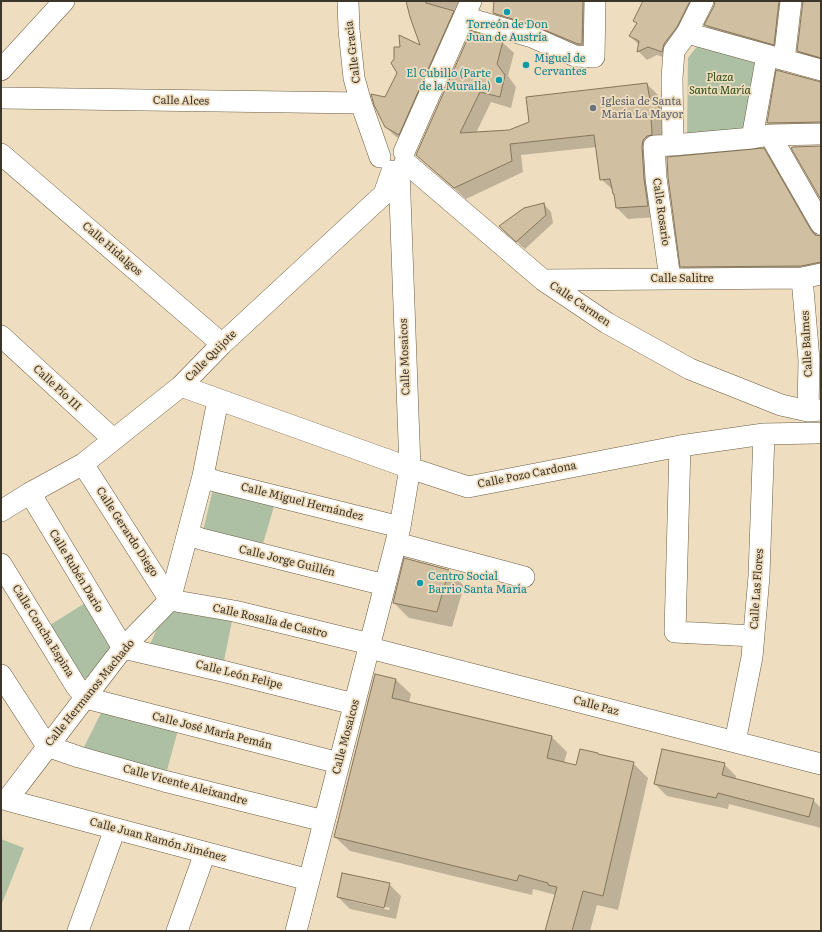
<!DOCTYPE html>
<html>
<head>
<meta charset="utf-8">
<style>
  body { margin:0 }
  #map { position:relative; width:822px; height:932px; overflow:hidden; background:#efddbf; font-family:Literata,serif }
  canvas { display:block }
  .frame { position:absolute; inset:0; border:2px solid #3c3529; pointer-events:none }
</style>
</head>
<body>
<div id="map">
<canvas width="822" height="932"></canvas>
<div class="frame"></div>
</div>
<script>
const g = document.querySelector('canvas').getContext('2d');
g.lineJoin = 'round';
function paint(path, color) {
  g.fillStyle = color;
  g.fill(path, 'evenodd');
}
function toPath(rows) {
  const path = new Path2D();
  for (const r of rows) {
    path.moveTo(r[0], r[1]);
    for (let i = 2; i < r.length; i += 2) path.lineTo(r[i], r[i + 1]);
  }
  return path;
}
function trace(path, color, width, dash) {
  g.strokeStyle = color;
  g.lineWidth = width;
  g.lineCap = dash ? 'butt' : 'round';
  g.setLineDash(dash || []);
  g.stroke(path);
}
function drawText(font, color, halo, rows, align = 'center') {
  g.font = font + ' Literata,serif';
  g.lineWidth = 3.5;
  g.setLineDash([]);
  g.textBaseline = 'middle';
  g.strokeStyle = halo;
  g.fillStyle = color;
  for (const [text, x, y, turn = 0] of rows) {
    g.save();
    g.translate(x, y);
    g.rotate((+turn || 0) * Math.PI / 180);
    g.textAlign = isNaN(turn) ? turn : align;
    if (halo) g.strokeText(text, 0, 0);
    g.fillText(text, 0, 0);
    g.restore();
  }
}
const green = toPath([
  [698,45,757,59,744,131,687,136,688,58],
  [215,481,277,496,260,554,201,539],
  [93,598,123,648,76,686,42,630],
  [170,600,234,611,222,671,146,653],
  [106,703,180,723,164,781,79,757],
  [1,839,24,848,1,906]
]);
const shadow = toPath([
  [407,1,472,1,407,143,395,136,386,127,386,98,422,47],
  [495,1,592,1,591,53,503,22,494,13],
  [644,1,704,1,671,60,657,55,647,60,638,51,639,45,630,36,638,24,634,21],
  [716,1,792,1,782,53,714,34,705,25,715,7],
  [804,1,821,1,821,63,807,60,798,51],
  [502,42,514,53,508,76,516,87,511,108,491,102,476,133,509,131,647,84,658,95,659,102,669,112,671,126,662,128,662,146,658,217,628,219,617,208,616,195,613,190,601,179,597,147,521,155,523,172,466,199,417,155],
  [777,71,821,83,821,131,777,132,768,123],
  [763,149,773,159,817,236,821,238,821,272,691,276,681,266],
  [544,204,551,212,553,223,525,249,508,234],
  [449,570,464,586,452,627,409,618,394,603],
  [375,675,396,680,411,694,409,703,552,737,567,752,564,763,577,766,599,756,633,763,648,778,618,910,597,905,590,931,546,931,556,895,533,889,532,895,350,851,335,837],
  [724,764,736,776,735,780,813,800,821,808,821,828,729,804,728,809,667,796,655,784],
  [389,884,401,896,396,919,350,909,338,897],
  [350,899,390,908,389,910,350,901]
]);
const building = toPath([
  [406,1,425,1,426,3,454,11,399,135,385,127,374,105,371,94,385,97,397,73,391,63,394,59,394,47,400,47,399,35,420,45,410,17,406,1],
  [494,1,583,1,582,44,578,44,535,26,493,13,494,1],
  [643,1,690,1,677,27,664,44,662,52,648,47,637,52,639,41,629,36,637,23,633,21,643,1],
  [715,1,779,1,774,45,704,25,714,6,715,1],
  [803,1,821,1,821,58,797,51,803,1],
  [471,31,503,41,497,64,505,75,500,97,480,92,460,133,509,130,529,122,526,97,647,83,650,100,658,100,660,115,651,117,652,135,647,136,643,140,642,146,644,179,648,206,616,208,614,194,613,194,610,179,600,180,594,135,510,144,512,161,454,188,416,155,471,31],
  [776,70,821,82,821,122,767,123,776,70],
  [821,146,821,198,820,198,791,148,793,147,821,146],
  [764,148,811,230,815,235,821,236,821,262,801,266,680,267,668,177,667,157,764,148],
  [544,203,546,215,516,242,499,226,524,208,544,203],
  [404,558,449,570,437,612,393,603,404,558],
  [375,674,396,679,392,698,552,736,547,758,576,765,580,749,598,753,598,754,634,762,603,896,583,891,572,931,545,931,557,887,548,885,548,883,519,875,517,881,334,837,375,674],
  [662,749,725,763,722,775,814,799,809,817,718,793,716,798,654,784,662,749],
  [342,873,390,883,384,908,337,897,342,873]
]);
const minor = toPath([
  [348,1,349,30,354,78,361,103,380,157],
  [464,17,532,37,575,56,594,57,595,1],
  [687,33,821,70],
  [784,60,791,1],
  [1,70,64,1],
  [1,98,361,103],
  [770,135,821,134],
  [752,138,770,135,821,224],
  [673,145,672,78,674,51,687,33,703,1],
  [404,152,471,1],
  [1,154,222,344],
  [405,162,543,280,607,323,690,369,781,405,808,411,821,410],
  [802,278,809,360,808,411],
  [670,279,656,178,654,146,673,145,752,138,767,55],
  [543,280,802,278,821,274],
  [1,336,113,439],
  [181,386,410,468,468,487,680,446,764,434,816,433],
  [680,446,675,632,754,636],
  [83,464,170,600,234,611,370,644],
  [203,476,215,481,400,527],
  [30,493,123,648,222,671,354,704],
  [1,511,30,493,83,464,181,386,222,344,384,194,392,171],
  [189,534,201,539,385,585],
  [396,543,524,577],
  [1,564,76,686,86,698,339,763],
  [370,648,821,764],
  [1,675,47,746,79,757,164,781,324,821],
  [735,742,752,657,759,576,764,434],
  [7,800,123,648,170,600,203,476,218,400],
  [7,800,309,880],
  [78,931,115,829],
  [177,931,205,853],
  [296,931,400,527,410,468,399,170]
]);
const markers = [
  [507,12,4,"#0f9aa8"],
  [526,65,4,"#0f9aa8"],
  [499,80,4,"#0f9aa8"],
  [593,108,4,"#6b7280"],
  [420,583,4,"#0f9aa8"]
];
const cultureNames = [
  ["Torreón de Don",507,25,"center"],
  ["Juan de Austría",507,38,"center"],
  ["Miguel de",534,59],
  ["Cervantes",534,72],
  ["El Cubillo (Parte",491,74,"right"],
  ["de la Muralla)",491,87,"right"],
  ["Centro Social",428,577],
  ["Barrio Santa María",428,590]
];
const streetNames = [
  ["Calle Gracia",353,52,-97],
  ["Calle Alces",181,101,1],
  ["Calle Rosario",661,212,82],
  ["Calle Hidalgos",112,249,41],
  ["Calle Salitre",682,279],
  ["Calle Carmen",580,304,34],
  ["Calle Balmes",807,344,-93],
  ["Calle Quijote",211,356,-45],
  ["Calle Mosaicos",405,357,-92],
  ["Calle Pío III",57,388,43],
  ["Calle Pozo Cardona",527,475,-11],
  ["Calle Miguel Hernández",302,502,14],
  ["Calle Gerardo Diego",127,532,57],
  ["Calle Jorge Guillén",287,561,14],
  ["Calle Rubén Darío",76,571,59],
  ["Calle Las Flores",757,589,-86],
  ["Calle Rosalía de Castro",270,621,13],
  ["Calle Concha Espina",43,631,58],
  ["Calle León Felipe",239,675,14],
  ["Calle Hermanos Machado",90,693,-51],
  ["Calle Paz",596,706,15],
  ["Calle José María Pemán",212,731,14],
  ["Calle Mosaicos",346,737,-75],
  ["Calle Vicente Aleixandre",185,785,15],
  ["Calle Juan Ramón Jiménez",158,840,15]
];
const parkNames = [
  ["Plaza",720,78],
  ["Santa María",720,91]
];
const worshipNames = [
  ["Iglesia de Santa",601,102],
  ["María La Mayor",601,115]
];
paint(green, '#aec0a4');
paint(shadow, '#0003');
paint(building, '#d0bfa1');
trace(building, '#857559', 1);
trace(minor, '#6c5d42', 22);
trace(minor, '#fff', 21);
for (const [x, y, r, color] of markers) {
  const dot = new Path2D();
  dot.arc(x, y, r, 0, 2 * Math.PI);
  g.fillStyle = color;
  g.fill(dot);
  trace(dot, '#efddbf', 1.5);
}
drawText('11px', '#0d838f', '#efddbf', cultureNames, 'left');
drawText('11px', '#3c3529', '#efddbf', streetNames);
drawText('italic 11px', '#2a4a12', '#efddbf', parkNames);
drawText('11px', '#5b616d', '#efddbf', worshipNames, 'left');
</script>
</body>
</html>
